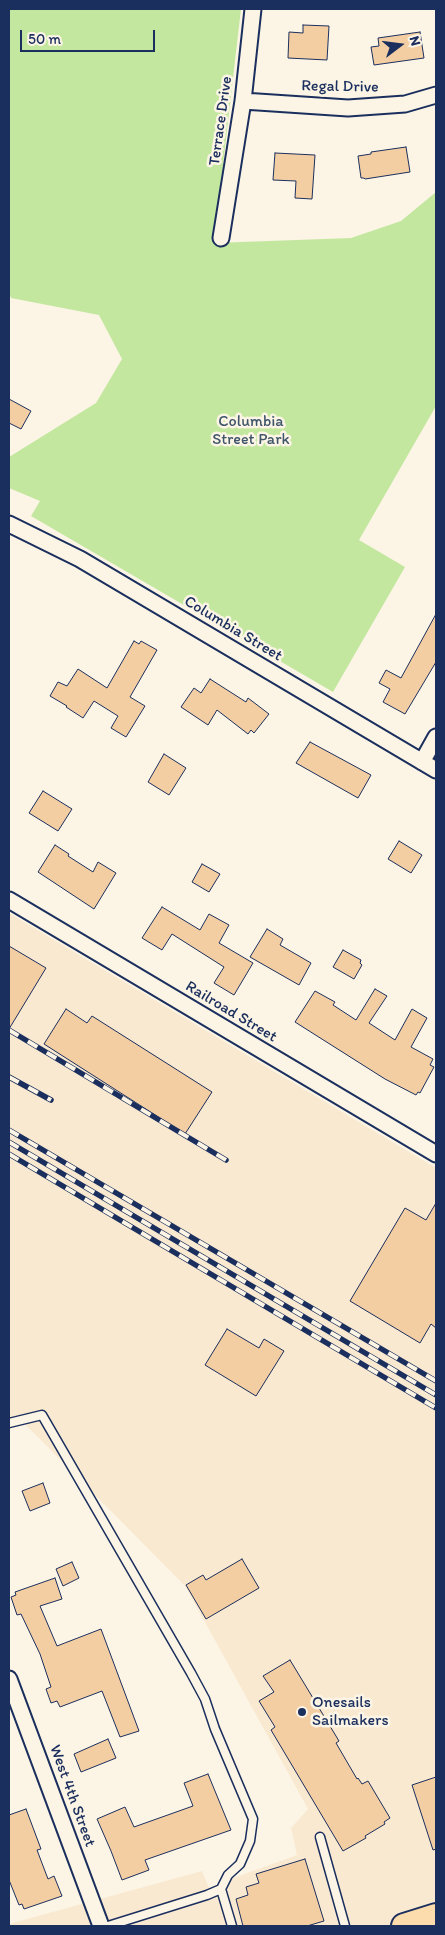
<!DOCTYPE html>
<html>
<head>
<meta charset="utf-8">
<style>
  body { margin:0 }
  #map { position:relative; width:445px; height:1935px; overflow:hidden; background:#fcf5e5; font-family:Itim,sans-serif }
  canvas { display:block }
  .frame { position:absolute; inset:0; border:10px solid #1b2f5e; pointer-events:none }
  .north { position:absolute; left:375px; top:20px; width:50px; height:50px; -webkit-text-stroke:4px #fcf5e5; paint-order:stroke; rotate:75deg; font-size:14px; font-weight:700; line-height:20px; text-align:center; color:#1b2f5e }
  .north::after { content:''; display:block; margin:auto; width:18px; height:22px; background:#1b2f5e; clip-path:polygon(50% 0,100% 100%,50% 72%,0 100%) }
  .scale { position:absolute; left:20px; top:30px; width:135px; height:22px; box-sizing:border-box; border:2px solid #1b2f5e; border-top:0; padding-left:6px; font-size:15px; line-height:18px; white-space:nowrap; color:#1b2f5e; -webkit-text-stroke:4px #fcf5e5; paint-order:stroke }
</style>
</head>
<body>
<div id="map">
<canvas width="445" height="1935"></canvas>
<div class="frame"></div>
<div class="north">N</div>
<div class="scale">50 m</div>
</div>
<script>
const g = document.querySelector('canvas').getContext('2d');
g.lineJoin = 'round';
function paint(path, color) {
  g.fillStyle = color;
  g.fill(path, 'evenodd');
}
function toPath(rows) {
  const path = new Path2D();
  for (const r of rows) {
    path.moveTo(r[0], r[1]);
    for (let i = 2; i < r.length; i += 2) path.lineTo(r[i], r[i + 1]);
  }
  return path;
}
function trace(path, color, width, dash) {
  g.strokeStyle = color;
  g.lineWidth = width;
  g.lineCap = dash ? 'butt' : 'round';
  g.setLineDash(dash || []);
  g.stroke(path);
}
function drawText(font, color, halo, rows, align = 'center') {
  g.font = font + ' Itim,sans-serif';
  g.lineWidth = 5;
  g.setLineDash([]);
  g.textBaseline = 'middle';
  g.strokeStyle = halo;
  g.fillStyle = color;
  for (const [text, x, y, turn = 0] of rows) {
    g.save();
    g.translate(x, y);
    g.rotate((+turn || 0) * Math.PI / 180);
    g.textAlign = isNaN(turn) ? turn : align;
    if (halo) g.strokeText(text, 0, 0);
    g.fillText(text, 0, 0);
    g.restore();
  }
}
const built = toPath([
  [9,913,436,1168,436,1926,9,1926,9,1924,202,1871,210,1890,228,1880,297,1855,291,1828,308,1809,185,1586,16,1415,9,1418]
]);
const green = toPath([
  [9,9,241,9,214,243,351,238,401,221,436,192,436,406,359,540,405,567,333,692,31,516,40,501,9,488,9,457,96,403,122,359,99,315,11,298,9,293]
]);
const building = toPath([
  [303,25,329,26,327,60,288,58,289,32,303,33,303,25],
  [420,32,424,58,374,65,371,47,379,46,378,38,420,32],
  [406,147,410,172,365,179,364,178,361,178,358,156,371,154,371,152,406,147],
  [275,153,315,155,312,199,295,198,296,181,273,180,275,153],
  [9,399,31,411,21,429,9,423,9,399],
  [436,614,436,662,405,714,383,702,390,689,379,683,386,670,401,678,436,614],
  [134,641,139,644,141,641,157,650,130,697,145,706,126,737,111,728,118,716,94,701,83,718,66,707,67,706,50,696,58,682,67,686,78,669,107,688,134,641],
  [210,679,246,702,248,698,269,714,254,733,251,730,248,734,217,710,208,725,181,707,194,688,201,693,210,679],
  [310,742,371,775,358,798,296,763,310,742],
  [164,754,186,768,169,795,148,782,164,754],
  [43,791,72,809,58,831,29,813,43,791],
  [399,841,422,855,411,873,388,859,399,841],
  [55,845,69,854,68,856,93,872,98,862,116,873,94,909,38,872,55,845],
  [202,864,220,874,209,892,192,882,202,864],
  [162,907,200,930,209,914,229,925,219,943,253,963,234,995,214,983,224,967,172,934,162,950,142,938,162,907],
  [267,929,283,939,280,945,311,963,299,985,250,957,267,929],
  [9,946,46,968,9,1029,9,946],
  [343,950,361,960,360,963,362,965,354,979,333,967,343,950],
  [375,989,387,996,369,1023,395,1040,412,1009,427,1018,411,1047,433,1059,430,1065,434,1067,420,1093,418,1092,416,1095,385,1079,295,1022,315,991,335,1002,333,1005,356,1020,375,989],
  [66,1009,87,1023,92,1016,212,1092,185,1134,44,1044,66,1009],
  [436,1203,436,1328,431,1324,420,1343,350,1301,405,1208,426,1220,436,1203],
  [227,1329,259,1348,264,1339,284,1351,256,1396,205,1365,227,1329],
  [43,1483,50,1503,30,1511,22,1491,43,1483],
  [242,1559,259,1588,206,1619,186,1585,203,1575,206,1580,242,1559],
  [72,1562,79,1578,63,1586,56,1569,72,1562],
  [55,1578,62,1599,40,1606,57,1646,101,1629,139,1731,120,1737,102,1691,60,1707,57,1701,51,1703,46,1689,51,1687,40,1654,21,1614,17,1615,11,1597,16,1595,15,1592,55,1578],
  [290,1660,339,1741,336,1743,357,1779,358,1778,362,1784,368,1781,390,1818,384,1822,385,1824,365,1836,366,1838,343,1851,271,1730,275,1727,259,1701,274,1692,263,1676,290,1660],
  [108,1739,116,1758,81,1772,74,1754,108,1739],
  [208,1774,231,1830,145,1860,149,1870,122,1880,111,1851,97,1819,125,1807,134,1827,193,1806,184,1783,208,1774],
  [436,1777,436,1849,433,1850,412,1785,436,1777],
  [26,1809,41,1849,37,1850,48,1879,54,1876,62,1896,24,1909,22,1904,19,1905,9,1880,9,1815,26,1809],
  [305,1859,324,1921,307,1926,243,1926,236,1899,248,1895,246,1887,259,1883,256,1874,305,1859]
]);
const lane = toPath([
  [9,1423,42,1415,191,1673,205,1699,215,1729,253,1819,250,1841,240,1864,228,1875,221,1889,207,1895,108,1926],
  [320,1837,345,1926],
  [221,1889,232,1926]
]);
const street = toPath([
  [243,101,348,108,405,104,436,95],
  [221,238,243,101,253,9],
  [9,524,80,559,436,770],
  [422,762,436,737],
  [9,900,436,1154],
  [9,1679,101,1926]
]);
const primary = toPath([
  [404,1926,436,1916]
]);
const rail = toPath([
  [9,1030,226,1160],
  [9,1077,51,1100],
  [9,1130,436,1381],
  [9,1142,436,1395],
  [9,1154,436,1408]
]);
const markers = [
  [302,1712,5,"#1b2f5e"]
];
const streetNames = [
  ["Regal Drive",340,87,1],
  ["Terrace Drive",221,121,-82],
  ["Columbia Street",233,629,31],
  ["Railroad Street",231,1012,31],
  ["West 4th Street",72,1796,70]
];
const parkNames = [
  ["Columbia",251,422],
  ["Street Park",251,440]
];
const poiNames = [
  ["Onesails",312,1703],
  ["Sailmakers",312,1721]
];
paint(built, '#fae9d1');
paint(green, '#c4e7a0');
paint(building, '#f4cea3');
trace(building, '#1b2f5e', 1);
trace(lane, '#1b2f5e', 11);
trace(street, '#1b2f5e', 19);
trace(primary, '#1b2f5e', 28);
trace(lane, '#fcf5e5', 8);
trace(street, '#fcf5e5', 15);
trace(primary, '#fcdcac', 24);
trace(rail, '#1b2f5e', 5.5);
trace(rail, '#fcf5e5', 4, [11]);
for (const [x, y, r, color] of markers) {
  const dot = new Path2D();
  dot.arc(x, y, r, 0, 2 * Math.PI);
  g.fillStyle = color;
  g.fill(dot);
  trace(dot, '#fcf5e5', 2);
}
drawText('16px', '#1b2f5e', '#fcf5e5', streetNames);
drawText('16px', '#3d546b', '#fcf5e5', parkNames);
drawText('16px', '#1b2f5e', '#fcf5e5', poiNames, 'left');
</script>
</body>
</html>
